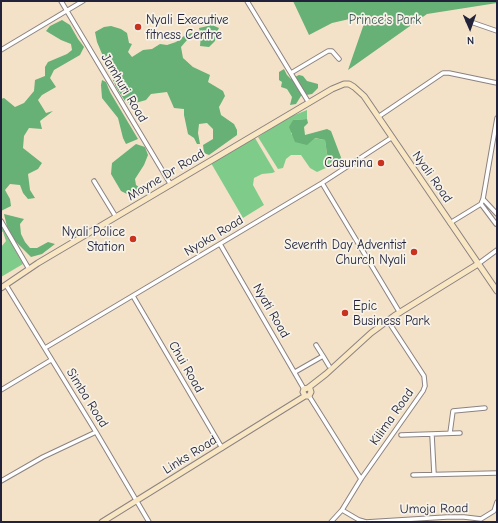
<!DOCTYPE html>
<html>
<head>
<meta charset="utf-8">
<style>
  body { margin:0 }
  #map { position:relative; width:498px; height:523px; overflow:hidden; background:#f4e2c8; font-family:"Comic Neue",sans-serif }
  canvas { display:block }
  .frame { position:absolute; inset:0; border:2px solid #22223b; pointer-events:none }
  .north { position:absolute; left:450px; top:8px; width:40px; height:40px; -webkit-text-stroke:3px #f7f3e8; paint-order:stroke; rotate:178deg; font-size:11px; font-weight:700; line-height:16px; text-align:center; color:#22223b }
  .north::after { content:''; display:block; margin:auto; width:14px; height:18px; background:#22223b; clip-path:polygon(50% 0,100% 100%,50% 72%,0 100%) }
</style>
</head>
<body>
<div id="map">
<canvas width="498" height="523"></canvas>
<div class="frame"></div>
<div class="north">N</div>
</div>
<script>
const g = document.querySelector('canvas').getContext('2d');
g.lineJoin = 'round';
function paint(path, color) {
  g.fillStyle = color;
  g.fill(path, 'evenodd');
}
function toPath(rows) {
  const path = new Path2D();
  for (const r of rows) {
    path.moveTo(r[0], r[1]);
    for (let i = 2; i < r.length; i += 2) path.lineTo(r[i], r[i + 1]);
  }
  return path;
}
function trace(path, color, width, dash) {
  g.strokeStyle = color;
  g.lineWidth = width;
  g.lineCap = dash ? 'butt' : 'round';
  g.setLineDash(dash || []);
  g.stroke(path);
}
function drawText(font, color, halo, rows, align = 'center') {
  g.font = font + ' "Comic Neue",sans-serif';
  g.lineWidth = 3.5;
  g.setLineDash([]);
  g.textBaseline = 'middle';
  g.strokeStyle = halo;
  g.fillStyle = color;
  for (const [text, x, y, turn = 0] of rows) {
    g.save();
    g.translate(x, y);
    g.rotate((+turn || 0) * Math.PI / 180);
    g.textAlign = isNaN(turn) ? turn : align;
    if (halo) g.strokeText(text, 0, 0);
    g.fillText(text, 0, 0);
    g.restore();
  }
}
const green = toPath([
  [307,110,307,119,293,120,291,134,325,140,327,154,331,164,328,167,317,172,310,168,301,155,291,155,286,159,283,168,278,169,258,137,287,118],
  [255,138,275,172,272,173,262,174,254,178,253,185,264,205,243,218,211,163],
  [1,226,22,262,23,264,1,277,1,247,6,241,3,232,1,231]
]);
const forest = toPath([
  [293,1,497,1,497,3,427,14,348,70,367,15,332,23,309,35],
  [62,20,70,25,78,39,84,47,80,55,54,70,50,78,56,87,42,95,38,100,46,113,53,111,40,121,42,129,29,128,24,136,23,148,42,163,38,169,28,174,30,190,35,198,28,199,23,193,20,185,10,184,5,190,10,199,11,206,1,211,1,99,4,98,15,107,24,103,34,91,35,80,45,76,45,67,48,62,67,54,72,50,71,44,61,40,46,31,50,26],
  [212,25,219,28,216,34,215,41,209,47,200,46,201,35,199,28],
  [111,26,121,29,127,33,129,43,132,44,128,52,132,57,143,50,152,49,160,44,167,45,176,42,184,36,194,32,181,47,183,58,193,67,210,75,208,82,223,91,225,96,219,107,221,115,234,124,237,130,237,135,209,155,204,153,203,145,213,139,213,129,207,123,199,124,198,133,200,144,197,144,194,138,188,134,184,115,184,109,174,108,167,92,151,94,146,100,132,104,125,101,116,87,97,42,95,32,104,27],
  [284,69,287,75,291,79,299,75,303,76,307,81,318,84,318,88,312,94,301,96,296,104,290,105,292,97,287,89,281,87,282,82,279,80,279,72],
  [102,80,106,82,110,92,138,139,126,144,123,138,118,118,102,98,101,85],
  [307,119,308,123,304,127,305,135,327,129,331,131,342,160,331,164,327,154,325,140,315,138,307,145,295,142,289,127,293,120],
  [136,144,145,147,148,155,144,165,135,179,136,185,139,187,138,193,127,194,121,191,111,174,112,163],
  [4,214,24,219,20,224,21,234,25,242,30,248,37,248,48,242,55,244,42,254,31,257,9,235]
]);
const street = toPath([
  [61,1,171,185],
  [247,1,309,103],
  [468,21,497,31],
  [1,50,83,1],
  [291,73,328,51,332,51,339,59],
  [378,117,443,73,449,73,497,83],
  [94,181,116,217],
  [322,183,400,313],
  [483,199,497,214],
  [481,204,496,224],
  [1,221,29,269],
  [450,223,481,204,483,199,497,118],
  [220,244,304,389],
  [478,264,497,250],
  [6,285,96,432,149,522],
  [133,296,222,448],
  [316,345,323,356],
  [45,348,322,183,391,138],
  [295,372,323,356,329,366],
  [1,390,51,360],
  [309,396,361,479],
  [450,433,453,411,485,408],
  [401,435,460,433],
  [432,435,434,474],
  [413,475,497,473],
  [1,481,43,457,96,432],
  [342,510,359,520,366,522,447,517,464,517,481,519,494,511,497,502],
  [331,522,342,510,361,479,423,391,425,386,424,376,388,321]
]);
const secondary = toPath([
  [1,288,38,263,332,89,344,84,349,84,354,87,364,96,497,291],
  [308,388,310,389,311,392,309,396,305,396,303,392,304,389,308,388,326,374,371,333,394,316,478,264],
  [102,522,305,396]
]);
const markers = [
  [138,27,4,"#c8321e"],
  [381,163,4,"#c8321e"],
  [133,239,4,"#c8321e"],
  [414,252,4,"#c8321e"],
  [345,313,4,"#c8321e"]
];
const poiNames = [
  ["Nyali Executive",146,20,"left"],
  ["fitness Centre",146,35,"left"],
  ["Casurina",373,163],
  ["Nyali Police",125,232],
  ["Station",125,247],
  ["Seventh Day Adventist",406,245],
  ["Church Nyali",406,260],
  ["Epic",353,306,"left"],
  ["Business Park",353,321,"left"]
];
const parkNames = [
  ["Prince's Park",385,20]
];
const streetNames = [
  ["Jamhuri Road",124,88,59],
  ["Moyne Dr Road",166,175,-31],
  ["Nyali Road",432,177,55],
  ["Nyoka Road",214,236,-31],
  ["Nyati Road",271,311,60],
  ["Chui Road",186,367,60],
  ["Simba Road",87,398,58],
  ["Kilima Road",392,417,-55],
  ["Links Road",190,455,-32],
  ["Umoja Road",434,509,-1]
];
paint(green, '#7fcc8a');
paint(forest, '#67b076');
trace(street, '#8b8282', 5.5);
trace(secondary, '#8b8282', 7);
trace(street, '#fff', 3.5);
trace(secondary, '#f9e7c3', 5);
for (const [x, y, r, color] of markers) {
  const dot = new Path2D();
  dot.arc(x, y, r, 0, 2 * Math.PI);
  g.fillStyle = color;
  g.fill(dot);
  trace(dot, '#f7f3e8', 1.5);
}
drawText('13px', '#22223b', '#f7f3e8', poiNames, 'right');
drawText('13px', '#3e5553', '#f7f3e8', parkNames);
drawText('13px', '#22223b', '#f7f3e8', streetNames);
</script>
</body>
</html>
